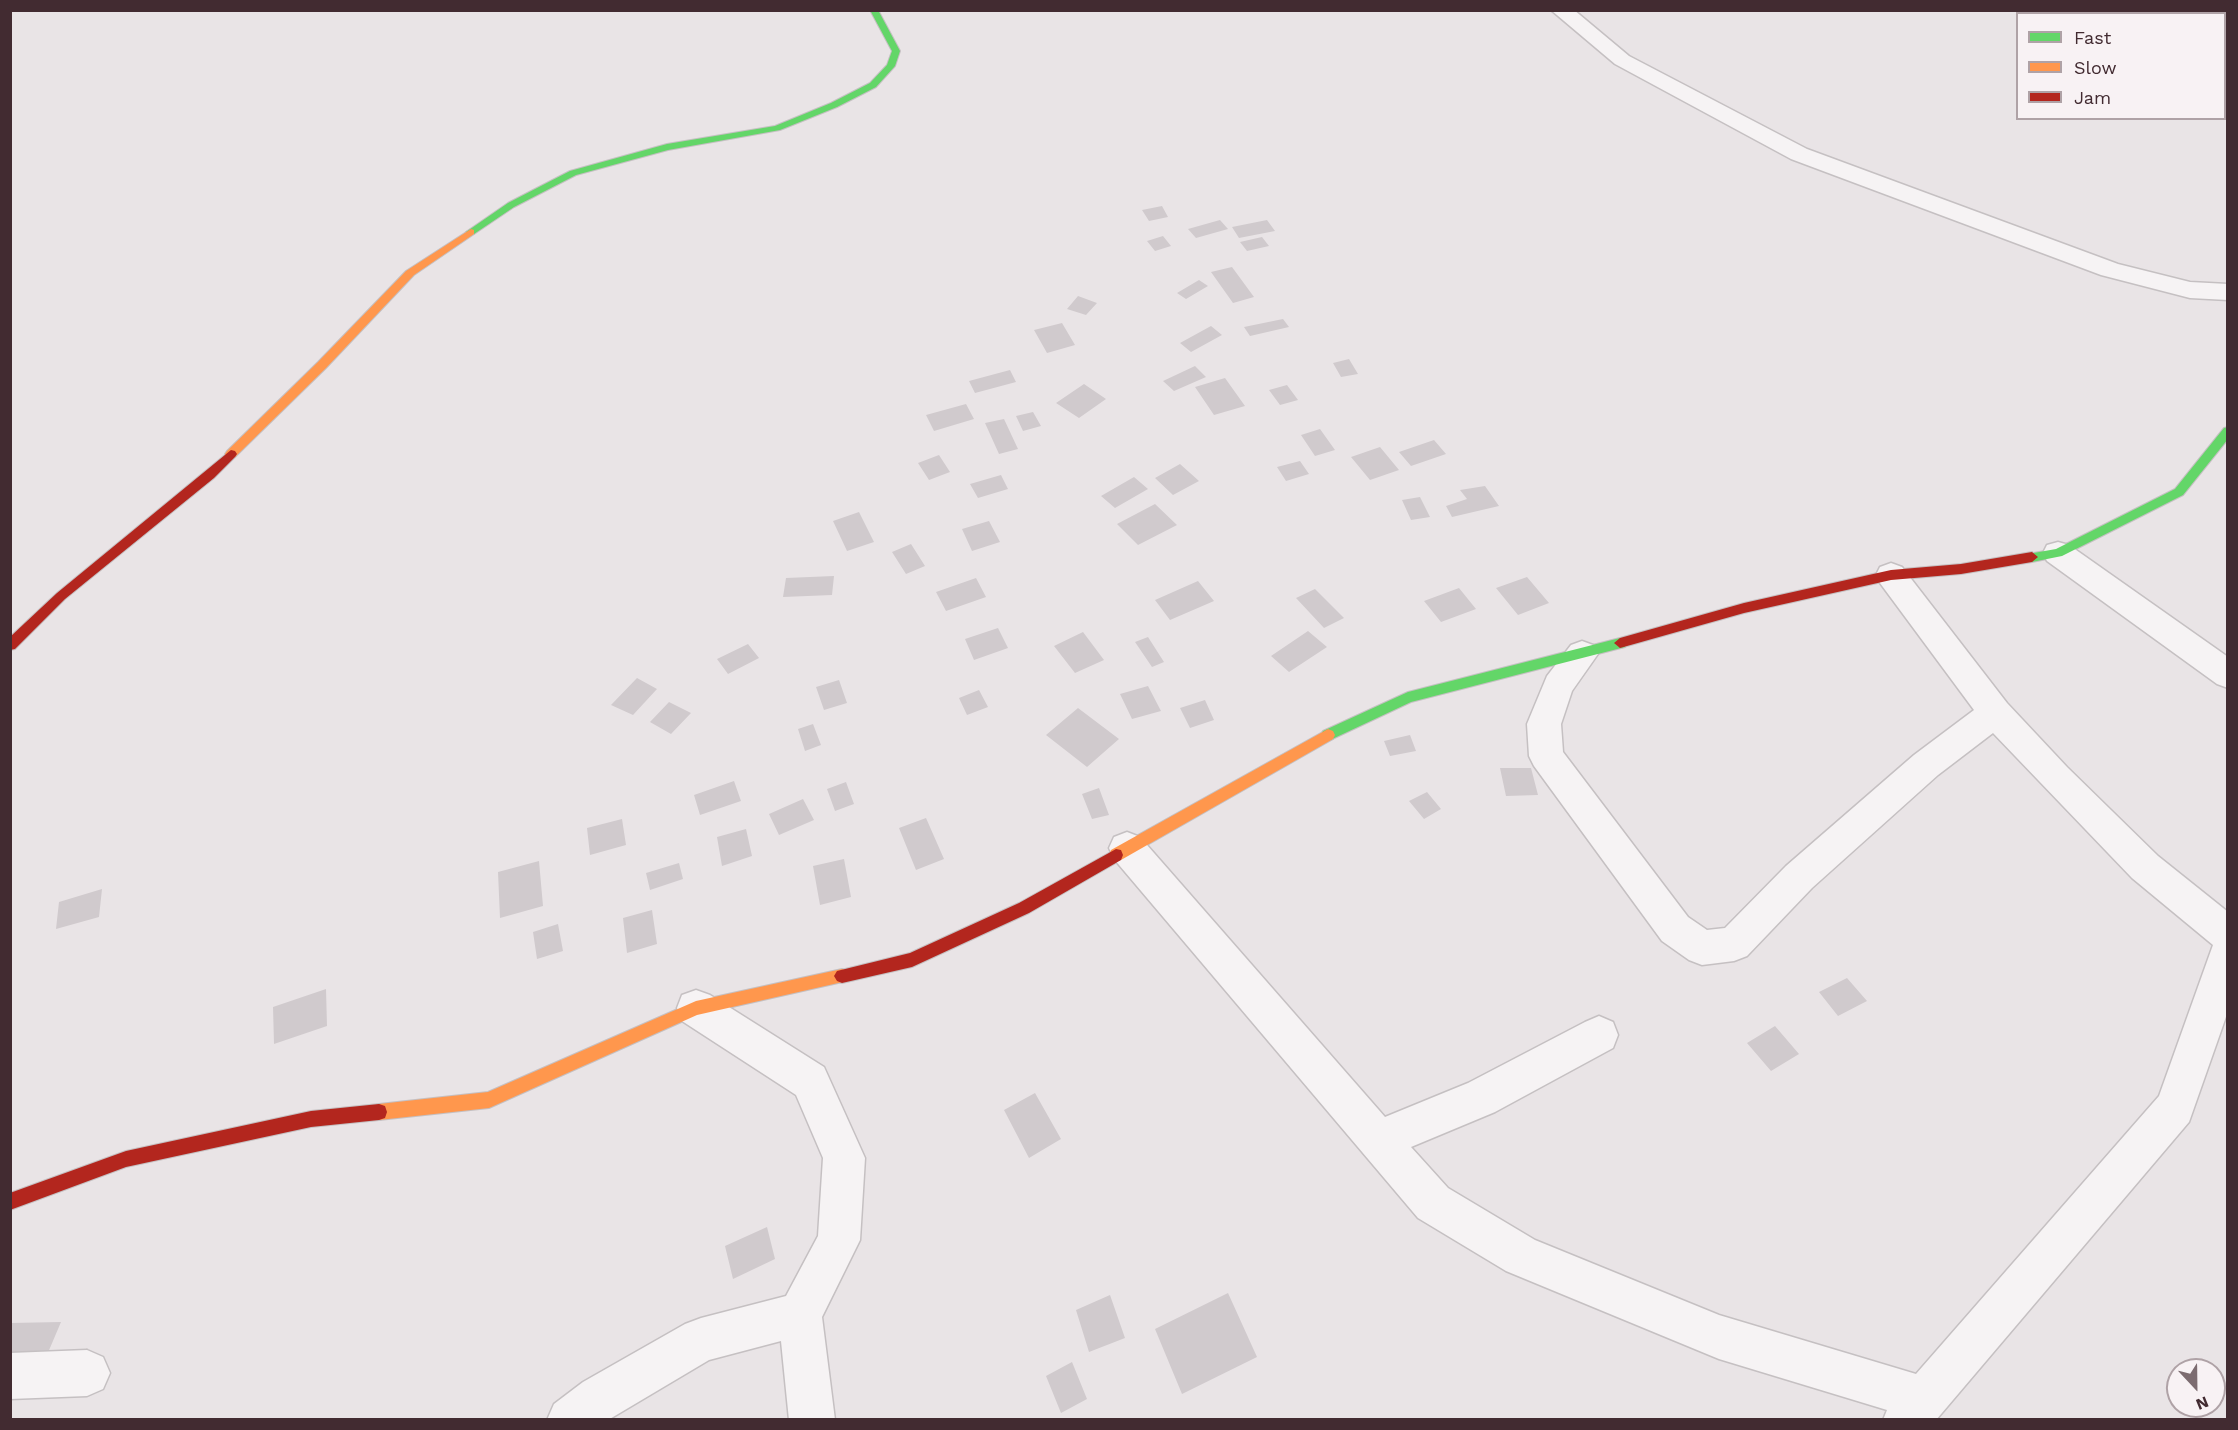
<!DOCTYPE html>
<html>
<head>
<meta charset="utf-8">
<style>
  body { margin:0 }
  #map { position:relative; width:2238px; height:1430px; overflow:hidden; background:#e9e4e6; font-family:"Work Sans",sans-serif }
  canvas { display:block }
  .frame { position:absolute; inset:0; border:12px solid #422b31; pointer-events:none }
  .legend { position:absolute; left:2016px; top:12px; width:210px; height:108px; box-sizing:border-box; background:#f8f2f4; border:2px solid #afa2a6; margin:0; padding:8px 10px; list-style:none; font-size:18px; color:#422b31 }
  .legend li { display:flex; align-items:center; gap:12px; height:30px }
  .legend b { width:30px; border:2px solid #afa2a6 }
  .north { position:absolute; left:2166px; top:1358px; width:60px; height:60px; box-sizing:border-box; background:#f8f2f4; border:2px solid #afa2a6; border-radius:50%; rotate:158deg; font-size:16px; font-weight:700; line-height:24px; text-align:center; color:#422b31 }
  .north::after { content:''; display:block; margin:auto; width:21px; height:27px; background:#7c6c70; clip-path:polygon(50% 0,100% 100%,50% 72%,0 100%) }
</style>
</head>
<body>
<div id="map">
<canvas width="2238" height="1430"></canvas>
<div class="frame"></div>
<ul class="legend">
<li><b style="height:8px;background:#63d668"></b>Fast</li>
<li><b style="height:8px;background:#ff974d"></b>Slow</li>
<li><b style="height:8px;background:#b3261e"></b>Jam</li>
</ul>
<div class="north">N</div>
</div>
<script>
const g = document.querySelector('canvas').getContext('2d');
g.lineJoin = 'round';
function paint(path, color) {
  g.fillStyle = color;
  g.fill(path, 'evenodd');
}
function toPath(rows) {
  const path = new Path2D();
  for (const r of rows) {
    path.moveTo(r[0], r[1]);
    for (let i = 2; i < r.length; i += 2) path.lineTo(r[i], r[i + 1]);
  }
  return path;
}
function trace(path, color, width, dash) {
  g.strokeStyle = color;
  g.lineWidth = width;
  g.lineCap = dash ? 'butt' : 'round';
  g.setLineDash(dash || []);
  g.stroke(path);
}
const building = toPath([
  [1162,206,1168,217,1149,221,1142,210],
  [1220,220,1228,229,1196,238,1188,229],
  [1267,220,1275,231,1239,238,1232,227],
  [1163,236,1171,246,1155,251,1147,241],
  [1262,237,1269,246,1247,251,1240,242],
  [1232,267,1254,297,1233,303,1211,272],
  [1199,280,1208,286,1186,299,1177,293],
  [1078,296,1097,303,1086,315,1067,309],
  [1283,319,1289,327,1250,336,1244,327],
  [1062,323,1075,345,1047,353,1034,330],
  [1211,326,1222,335,1191,352,1180,343],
  [1349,359,1358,374,1341,377,1333,363],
  [1195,366,1206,377,1174,391,1163,381],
  [1010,370,1016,382,975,393,969,381],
  [1225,378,1245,406,1214,415,1195,387],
  [1084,384,1106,399,1079,418,1056,403],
  [1287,385,1298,400,1280,405,1269,390],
  [966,404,974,419,934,431,926,415],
  [1033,412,1041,426,1023,431,1016,416],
  [1004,419,1018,449,999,454,985,423],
  [1320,429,1335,450,1315,456,1301,435],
  [1434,440,1446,454,1411,466,1399,452],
  [1380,447,1399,470,1370,480,1351,457],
  [939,455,950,472,929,480,918,463],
  [1300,461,1309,474,1286,481,1277,467],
  [1180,464,1199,481,1173,495,1155,478],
  [1001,475,1008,489,978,498,970,484],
  [1134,477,1148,489,1115,508,1101,496],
  [1485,486,1499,506,1452,517,1446,506,1467,499,1460,490],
  [1420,497,1430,517,1411,520,1402,500],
  [1155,504,1177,525,1138,545,1117,524],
  [859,512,874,542,847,551,833,521],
  [989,521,1000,542,972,551,962,529],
  [911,544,925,566,906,574,892,552],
  [834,576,832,595,783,597,786,578],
  [1527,577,1549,603,1518,615,1496,588],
  [976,578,986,597,946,611,936,592],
  [1198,581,1214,601,1170,620,1155,600],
  [1459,588,1476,609,1441,622,1424,601],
  [1315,589,1344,618,1324,628,1296,598],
  [998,628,1008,648,974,660,965,639],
  [1308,631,1327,647,1289,672,1271,656],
  [1083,632,1104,660,1075,673,1054,646],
  [1148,637,1164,662,1152,667,1135,642],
  [748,644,759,658,728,674,717,659],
  [637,678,657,689,633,715,611,705],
  [839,680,847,703,824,710,816,687],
  [1148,686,1161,711,1132,719,1120,694],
  [979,690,988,707,967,715,959,698],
  [1205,700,1214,720,1190,728,1180,708],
  [669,702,691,713,671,734,650,722],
  [1078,708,1119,739,1087,767,1046,735],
  [813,724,821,745,805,751,798,729],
  [1410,735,1416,751,1390,756,1384,741],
  [1500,768,1531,768,1538,795,1506,796],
  [734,781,741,801,700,815,694,795],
  [846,782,854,804,835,811,827,789],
  [1099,788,1109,815,1092,819,1082,794],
  [1427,792,1441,809,1424,819,1409,801],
  [803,799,814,820,779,835,769,814],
  [926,818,944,859,916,870,899,828],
  [622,819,626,845,590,855,587,828],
  [746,829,752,856,722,866,717,837],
  [844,859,851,897,820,905,813,866],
  [539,861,543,906,500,918,498,872],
  [679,863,683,879,650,890,646,873],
  [102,889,99,917,56,929,59,902],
  [652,910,657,944,627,953,623,918],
  [558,924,563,951,537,959,533,932],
  [1847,978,1867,1001,1838,1016,1819,992],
  [326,989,327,1026,274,1044,273,1007],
  [1775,1026,1799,1054,1771,1071,1747,1043],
  [1035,1093,1061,1139,1029,1158,1004,1110],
  [767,1227,775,1259,733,1279,725,1246],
  [1228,1293,1257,1357,1182,1394,1155,1329],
  [1110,1295,1125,1338,1089,1352,1076,1310],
  [61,1322,47,1355,10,1356,10,1323],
  [1072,1362,1087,1399,1061,1413,1046,1376]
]);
const street = toPath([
  [1551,10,1574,10,1629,56,1807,149,2118,264,2190,282,2228,284,2228,300,2190,298,2101,275,1791,159,1615,64,1551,10],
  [2058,542,2069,545,2228,657,2228,688,2217,684,2047,561,2043,553,2047,545,2058,542],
  [1891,563,1902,567,2007,703,2067,767,2158,856,2228,912,2228,1011,2189,1122,1936,1420,1883,1420,1887,1410,1719,1359,1506,1271,1418,1218,1114,859,1109,848,1114,837,1127,832,1140,837,1385,1117,1468,1083,1585,1022,1599,1016,1613,1022,1618,1035,1613,1048,1495,1112,1411,1147,1448,1188,1535,1240,1719,1315,1916,1374,2159,1096,2213,945,2132,878,1993,733,1938,775,1812,888,1747,956,1734,961,1702,965,1689,960,1662,941,1534,766,1529,756,1527,724,1547,676,1571,645,1582,641,1593,645,1598,654,1572,691,1561,724,1563,752,1688,917,1707,930,1725,928,1786,866,1914,755,1974,710,1880,583,1876,575,1880,567,1891,563],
  [696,990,710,995,824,1067,865,1158,860,1240,822,1317,835,1420,789,1420,781,1341,709,1360,608,1420,547,1420,554,1404,583,1382,685,1324,701,1318,786,1296,818,1236,823,1158,796,1095,682,1021,677,1008,682,995,696,990],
  [87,1350,103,1357,110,1373,103,1389,87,1396,10,1399,10,1353,87,1350]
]);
const fast = toPath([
  [870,10,878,10,900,51,895,66,876,87,837,107,780,130,668,150,576,175,514,207,474,234,468,234,466,232,508,203,570,171,667,144,775,126,831,103,870,83,887,65,892,51,870,10],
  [2228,427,2228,439,2183,495,2062,556,2032,562,2028,560,2026,557,2028,554,2056,549,2175,489,2224,428,2228,427],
  [1620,638,1626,643,1625,647,1411,702,1328,741,1323,739,1321,735,1323,731,1408,692,1620,638]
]);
const slow = toPath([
  [471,229,474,230,474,234,414,275,326,368,235,457,227,457,225,454,227,451,318,362,406,271,471,229],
  [1328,729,1333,731,1335,735,1333,739,1121,860,1116,861,1111,860,1109,855,1111,850,1328,729],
  [842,969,847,971,850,976,847,981,697,1015,489,1108,379,1120,373,1118,371,1112,373,1106,379,1104,488,1092,696,1001,842,969]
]);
const jam = toPath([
  [231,450,235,451,237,454,235,457,214,478,65,599,15,649,10,650,10,637,57,593,231,450],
  [2032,552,2038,557,2032,562,1961,574,1891,580,1744,613,1620,648,1614,643,1620,638,1744,603,1891,570,1961,564,2032,552],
  [1116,849,1121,850,1123,855,1121,860,1029,913,912,967,842,983,837,981,834,976,837,971,910,953,1019,903,1116,849],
  [379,1104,385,1106,387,1112,385,1118,379,1120,311,1127,126,1167,10,1210,10,1193,126,1151,311,1111,379,1104]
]);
paint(building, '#d0cacd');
trace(street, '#c5c0c2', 3);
trace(fast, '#c5c0c2', 2);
trace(slow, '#c5c0c2', 2);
trace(jam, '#c5c0c2', 2);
paint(street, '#f6f3f4');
paint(fast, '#63d668');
paint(slow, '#ff974d');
paint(jam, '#b3261e');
</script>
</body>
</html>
